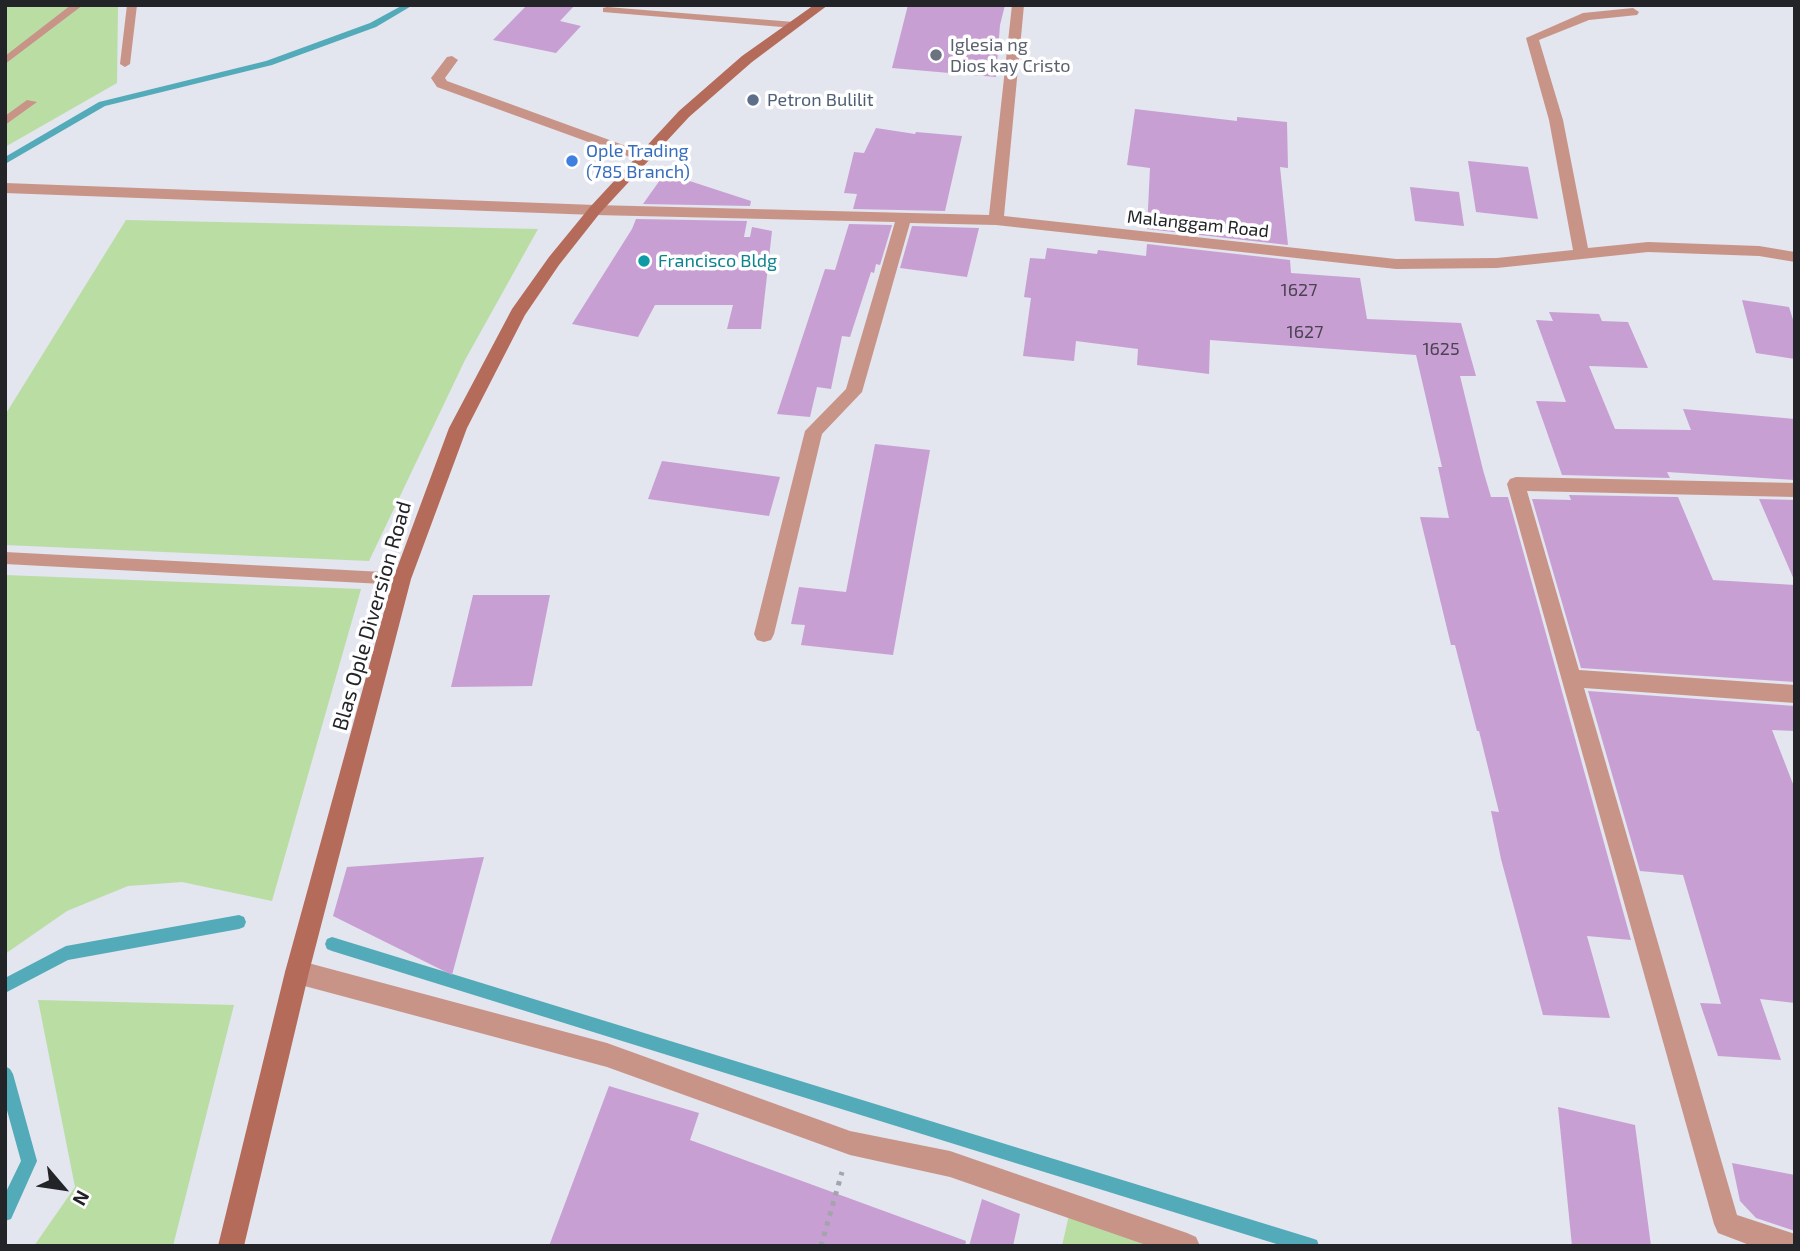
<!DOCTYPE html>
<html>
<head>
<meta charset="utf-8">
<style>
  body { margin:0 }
  #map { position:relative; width:1800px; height:1251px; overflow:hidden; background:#e3e5ef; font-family:"Exo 2",sans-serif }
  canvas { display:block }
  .frame { position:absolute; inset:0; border:7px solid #232427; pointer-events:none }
  .north { position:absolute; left:28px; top:1153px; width:70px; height:70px; -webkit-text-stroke:5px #fff; paint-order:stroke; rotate:119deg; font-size:19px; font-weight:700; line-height:28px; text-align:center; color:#232427 }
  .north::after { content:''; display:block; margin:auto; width:24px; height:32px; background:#232427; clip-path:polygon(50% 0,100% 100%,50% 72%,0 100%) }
</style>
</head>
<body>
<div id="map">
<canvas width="1800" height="1251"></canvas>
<div class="frame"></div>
<div class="north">N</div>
</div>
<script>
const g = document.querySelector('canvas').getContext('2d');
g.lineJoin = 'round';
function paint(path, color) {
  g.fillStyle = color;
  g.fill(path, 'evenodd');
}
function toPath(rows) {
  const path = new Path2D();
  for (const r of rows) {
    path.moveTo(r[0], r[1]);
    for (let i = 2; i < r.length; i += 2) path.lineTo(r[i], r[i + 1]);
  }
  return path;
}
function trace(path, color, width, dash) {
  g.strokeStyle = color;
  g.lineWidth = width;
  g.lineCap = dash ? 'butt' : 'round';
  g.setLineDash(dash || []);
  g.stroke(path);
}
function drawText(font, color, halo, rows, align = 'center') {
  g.font = font + ' "Exo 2",sans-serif';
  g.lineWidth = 7;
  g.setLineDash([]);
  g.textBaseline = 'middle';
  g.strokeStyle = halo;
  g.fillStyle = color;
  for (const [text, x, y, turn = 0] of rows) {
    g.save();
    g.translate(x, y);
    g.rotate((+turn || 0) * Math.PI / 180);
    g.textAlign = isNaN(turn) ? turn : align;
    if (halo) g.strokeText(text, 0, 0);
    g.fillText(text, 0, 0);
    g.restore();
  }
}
const green = toPath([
  [5,5,118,5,117,83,5,147],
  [126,220,538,229,465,360,369,561,5,545,5,415],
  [5,575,361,589,272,901,182,882,128,886,67,911,5,954],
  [38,1000,234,1005,173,1246,34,1246,75,1187],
  [1069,1215,1161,1246,1062,1246]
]);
const stream = toPath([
  [403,5,413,5,376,27,272,65,105,106,5,164,5,157,99,102,266,61,370,23,403,5],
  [239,915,244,917,246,922,244,927,239,929,68,960,5,993,5,978,66,946,239,915],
  [332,937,1311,1238,1317,1240,1319,1246,1283,1246,332,951,327,949,325,944,327,939,332,937],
  [5,1066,10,1069,13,1074,37,1161,11,1219,5,1221,5,1194,21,1161,5,1103,5,1066]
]);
const building = toPath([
  [527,5,575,5,560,21,581,26,556,53,493,40],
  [908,5,1005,5,1000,25,996,77,892,68],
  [1135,109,1237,121,1237,117,1287,122,1288,168,1280,167,1288,245,1147,229,1150,168,1127,165],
  [876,128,915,134,916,132,962,136,945,211,853,209,857,194,844,193,854,152,864,153],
  [1468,161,1528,167,1538,219,1476,212],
  [665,173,751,201,750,206,643,204],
  [1410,187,1459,192,1464,226,1415,221],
  [636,219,747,221,744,237,750,237,752,227,772,231,761,329,727,329,733,305,655,305,638,337,572,324,632,229],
  [849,224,892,225,880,265,876,264,874,273,871,272,850,337,842,336,831,389,817,387,810,417,777,414,825,269,835,270],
  [912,226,979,228,967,277,900,268],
  [1147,244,1290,260,1291,273,1360,278,1367,319,1461,323,1476,376,1460,376,1483,470,1491,497,1508,497,1631,940,1587,936,1610,1018,1543,1015,1501,859,1491,811,1499,812,1479,731,1477,731,1455,645,1451,645,1420,517,1449,518,1438,467,1442,467,1416,355,1210,340,1209,374,1137,365,1138,349,1076,341,1074,361,1023,356,1031,298,1024,297,1030,258,1045,259,1047,248,1097,254,1098,250,1146,256],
  [1742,300,1789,307,1795,326,1795,359,1756,353],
  [1549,312,1599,314,1602,321,1628,322,1648,368,1589,366,1615,429,1691,430,1683,409,1795,419,1795,480,1667,472,1670,478,1562,475,1536,401,1566,402,1536,320,1553,321],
  [875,444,930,450,893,655,801,645,805,625,791,624,799,587,846,592],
  [662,461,780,477,769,516,648,499],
  [1569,495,1678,497,1713,580,1795,585,1795,682,1581,668,1532,499,1571,500],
  [1759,499,1795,500,1795,582],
  [473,595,550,595,532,686,451,687],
  [1588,691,1795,706,1795,731,1772,730,1795,789,1795,1003,1760,999,1781,1060,1718,1056,1700,1003,1721,1004,1683,875,1640,871],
  [484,857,452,975,333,916,347,867],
  [609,1086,699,1113,690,1140,966,1241,965,1246,549,1246],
  [1558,1107,1635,1125,1651,1246,1572,1246],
  [1732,1163,1795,1175,1795,1231,1756,1218,1740,1201],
  [982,1199,1020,1214,1013,1246,969,1246]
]);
const path = toPath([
  [821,1246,842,1172]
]);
const service = toPath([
  [71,5,83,5,5,64,5,56,71,5],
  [127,5,137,5,130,64,125,67,120,64,127,5],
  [607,7,794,22,799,25,794,28,603,12,603,8,607,7],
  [27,100,37,102,5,125,5,116,27,100],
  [5,552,402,573,407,574,410,579,407,584,402,585,5,564,5,552]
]);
const minor = toPath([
  [1012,5,1024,5,1004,216,1396,259,1497,258,1573,250,1549,120,1526,38,1583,13,1633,8,1639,12,1637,15,1589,20,1539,40,1563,120,1588,248,1648,242,1759,246,1795,252,1795,262,1759,256,1648,252,1497,268,1396,269,996,225,910,223,862,392,822,434,774,634,771,640,764,642,757,640,754,634,805,431,846,389,895,222,595,215,5,193,5,183,595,205,989,215,1012,5],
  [452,56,458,60,445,78,447,81,648,154,650,157,648,160,638,160,437,87,431,78,447,57,452,56],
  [1516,477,1795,483,1795,497,1527,491,1579,670,1795,685,1795,703,1584,688,1737,1215,1795,1234,1795,1246,1752,1246,1718,1233,1714,1224,1507,484,1510,479,1516,477],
  [297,960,607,1043,850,1131,950,1151,1187,1233,1196,1237,1200,1246,1149,1246,950,1177,850,1155,607,1067,297,984,289,980,285,972,289,964,297,960]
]);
const secondary = toPath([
  [814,5,828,5,752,62,689,117,600,213,559,265,525,315,467,428,411,579,309,972,244,1246,218,1246,285,972,393,579,449,428,512,309,549,257,590,207,679,111,742,56,814,5]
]);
const markers = [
  [936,55,7,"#6b7280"],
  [753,100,7,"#5c6f8a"],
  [572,161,7,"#3f7fe0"],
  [644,261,7,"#0f9aa8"]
];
const farWorshipnames = [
  ["Iglesia ng",950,45],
  ["Dios kay Cristo",950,66]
];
const farServicenames = [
  ["Petron Bulilit",767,100]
];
const farShopnames = [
  ["Ople Trading",586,151],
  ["(785 Branch)",586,172]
];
const farStreetnames = [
  ["Malanggam Road",1198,224,6]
];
const farCulturenames = [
  ["Francisco Bldg",658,261]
];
const numberNames = [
  ["1627",1299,290],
  ["1627",1305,332],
  ["1625",1441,349]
];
const streetNames = [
  ["Blas Ople Diversion Road",372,616,-74]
];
paint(green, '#badda4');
paint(stream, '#53aab8');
paint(building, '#c89fd3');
trace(path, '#a3a4ac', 5, [4.5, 6]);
paint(service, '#c89488');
paint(minor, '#c89488');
paint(secondary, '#b56b5a');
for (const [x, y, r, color] of markers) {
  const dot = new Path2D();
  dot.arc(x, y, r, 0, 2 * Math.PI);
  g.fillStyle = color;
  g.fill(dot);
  trace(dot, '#fff', 2.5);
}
drawText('18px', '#5b616d', '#fff', farWorshipnames, 'left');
drawText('18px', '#4e5e75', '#fff', farServicenames, 'left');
drawText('18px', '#366cbe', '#fff', farShopnames, 'left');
drawText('18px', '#232427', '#fff', farStreetnames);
drawText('18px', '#0d838f', '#fff', farCulturenames, 'left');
drawText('18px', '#4c4352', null, numberNames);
drawText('21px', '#232427', '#fff', streetNames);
</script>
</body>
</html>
